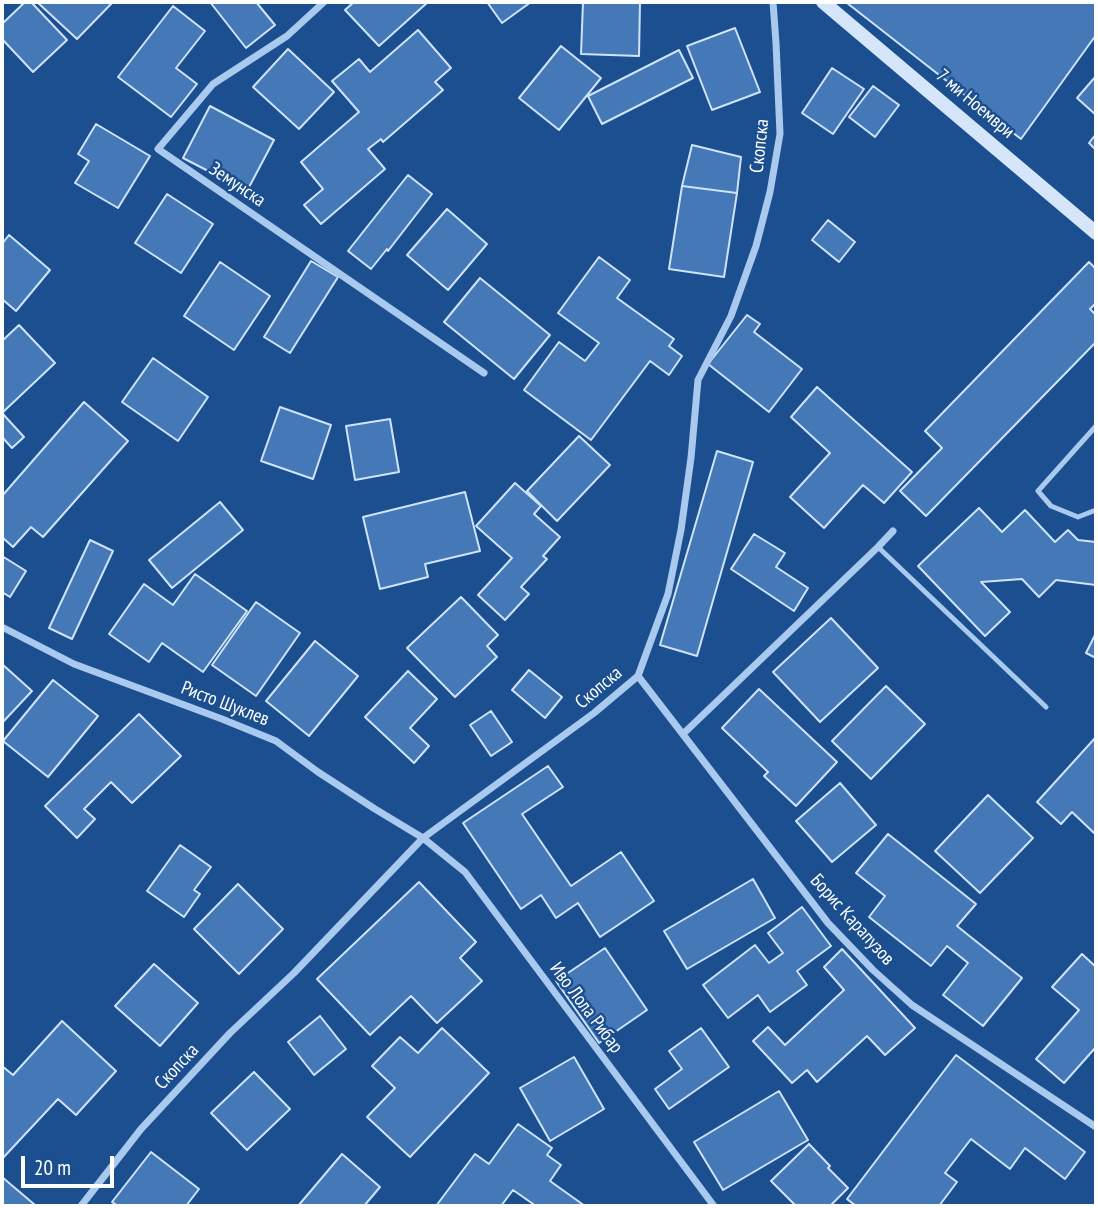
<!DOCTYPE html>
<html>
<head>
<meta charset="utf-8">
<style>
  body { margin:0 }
  #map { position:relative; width:1098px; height:1208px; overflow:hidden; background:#1b4f8f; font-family:"PT Sans Narrow",sans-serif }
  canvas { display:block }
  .frame { position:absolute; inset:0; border:4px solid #fff; pointer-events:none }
  .scale { position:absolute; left:21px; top:1156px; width:93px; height:32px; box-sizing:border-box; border:4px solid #fff; border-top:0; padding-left:9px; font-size:21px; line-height:24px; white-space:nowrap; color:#fff; -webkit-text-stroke:5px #1b4f8f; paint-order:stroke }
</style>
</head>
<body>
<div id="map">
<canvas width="1098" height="1208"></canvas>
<div class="frame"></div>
<div class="scale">20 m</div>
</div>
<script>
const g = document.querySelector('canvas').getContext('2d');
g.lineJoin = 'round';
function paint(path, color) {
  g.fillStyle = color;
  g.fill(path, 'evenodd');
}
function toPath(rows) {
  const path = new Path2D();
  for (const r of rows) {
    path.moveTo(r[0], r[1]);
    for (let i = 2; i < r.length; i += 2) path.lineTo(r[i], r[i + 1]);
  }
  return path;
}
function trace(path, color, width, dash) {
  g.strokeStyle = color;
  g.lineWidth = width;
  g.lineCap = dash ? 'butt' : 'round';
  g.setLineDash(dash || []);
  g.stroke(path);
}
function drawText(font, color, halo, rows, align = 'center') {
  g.font = font + ' "PT Sans Narrow",sans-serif';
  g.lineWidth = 5;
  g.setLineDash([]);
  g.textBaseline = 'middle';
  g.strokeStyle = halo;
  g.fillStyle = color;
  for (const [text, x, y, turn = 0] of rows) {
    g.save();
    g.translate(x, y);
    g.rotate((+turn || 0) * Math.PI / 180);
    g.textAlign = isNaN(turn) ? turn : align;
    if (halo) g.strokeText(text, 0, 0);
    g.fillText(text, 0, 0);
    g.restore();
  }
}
const building = toPath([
  [25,2,31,2,67,40,33,72,2,39,2,24,25,2],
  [37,2,113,2,77,39,37,2],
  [210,2,256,2,275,25,246,48,210,2],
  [354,2,428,2,379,46,345,10,354,2],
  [487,2,531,2,502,23,487,2],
  [583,2,640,2,639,56,581,54,583,2],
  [849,2,1096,2,1096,35,1021,139,847,3,849,2],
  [173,6,205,31,176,68,197,84,171,117,118,77,173,6],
  [735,28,760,92,712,110,687,46,735,28],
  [418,30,451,68,435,82,443,90,383,142,381,139,368,149,385,169,321,224,304,205,323,189,301,162,359,112,332,81,359,59,370,72,418,30],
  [561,46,601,78,559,130,519,98,561,46],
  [288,49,334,92,299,129,253,87,288,49],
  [679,50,693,78,602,124,588,96,679,50],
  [832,68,864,89,833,134,802,113,832,68],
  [1096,76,1096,115,1077,98,1096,76],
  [873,86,899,105,875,137,849,117,873,86],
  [210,106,274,140,247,191,183,158,210,106],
  [96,124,150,156,118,208,75,183,89,161,78,154,96,124],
  [1096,134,1096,150,1089,143,1096,134],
  [692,145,741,157,737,193,682,186,692,145],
  [408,175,432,194,388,251,387,249,371,269,348,251,408,175],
  [682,186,737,193,724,277,669,269,682,186],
  [167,194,213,224,181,273,135,243,167,194],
  [447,209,487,244,448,290,407,255,447,209],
  [828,220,855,242,839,262,812,240,828,220],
  [9,235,50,270,16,311,2,299,2,244,9,235],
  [599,257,630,280,617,298,674,339,669,346,682,356,669,375,650,361,591,440,524,390,559,342,585,361,599,343,558,313,599,257],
  [311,261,338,277,290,353,264,337,311,261],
  [220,262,270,296,234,350,184,316,220,262],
  [1089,262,1096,269,1096,303,1090,309,1096,315,1096,342,926,516,900,491,942,448,925,431,1089,262],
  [480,278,550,335,514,379,444,322,480,278],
  [747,315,760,324,754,332,802,369,769,412,708,364,747,315],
  [19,325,55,363,2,413,24,437,12,448,2,437,2,341,19,325],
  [153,358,208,397,178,441,122,402,153,358],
  [817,387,912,472,884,503,863,485,824,528,790,497,830,453,791,417,817,387],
  [84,402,128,441,43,537,31,527,13,547,2,537,2,496,84,402],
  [280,407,331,425,313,479,261,461,280,407],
  [390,419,399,472,355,480,346,426,390,419],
  [579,436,610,465,557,521,527,491,579,436],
  [717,451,753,462,697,656,660,645,717,451],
  [515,483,541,506,534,514,560,537,543,556,547,559,521,587,529,594,505,620,478,595,512,558,476,526,515,483],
  [465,492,480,551,425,564,428,577,380,589,363,517,465,492],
  [220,502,243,530,172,588,149,560,220,502],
  [979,508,1002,532,1025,510,1055,542,1068,530,1078,540,1096,542,1096,585,1056,580,1039,597,1022,579,981,582,1010,612,985,636,918,566,979,508],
  [754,534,785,553,776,567,808,588,794,611,731,569,754,534],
  [90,540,113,551,72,639,49,628,90,540],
  [2,556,26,571,10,597,2,592,2,556],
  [195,574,247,611,203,672,162,643,149,662,109,634,144,584,173,605,195,574],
  [461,597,498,635,487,646,497,657,455,697,407,648,461,597],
  [256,602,300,633,256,696,212,665,256,602],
  [831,618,878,668,820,722,773,672,831,618],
  [1096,633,1096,658,1086,653,1096,633],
  [315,641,358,676,309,736,266,701,315,641],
  [2,664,32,691,2,723,2,664],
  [529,670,562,697,545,718,512,690,529,670],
  [408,671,437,699,410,728,429,746,414,763,365,717,408,671],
  [53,680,98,716,48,777,3,741,53,680],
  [886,686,925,724,871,779,832,741,886,686],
  [759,689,837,762,796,806,764,776,768,772,722,728,759,689],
  [491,711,512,742,491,756,470,725,491,711],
  [139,714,181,756,132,803,111,782,84,809,95,819,77,838,45,806,139,714],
  [1096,737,1096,830,1094,833,1072,812,1061,824,1037,802,1096,737],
  [548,766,563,787,522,814,571,886,621,852,654,901,600,937,578,903,556,918,541,895,521,909,463,823,548,766],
  [840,783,876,825,832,862,796,821,840,783],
  [988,795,1033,838,980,893,935,851,988,795],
  [888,834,976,904,957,926,1022,978,983,1026,943,995,968,963,947,946,931,966,869,917,885,896,856,873,888,834],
  [180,845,211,867,194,890,200,894,184,917,147,891,180,845],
  [753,879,775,918,687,969,664,931,753,879],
  [419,882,476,942,460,958,482,981,437,1023,411,996,370,1035,317,979,419,882],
  [238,884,283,929,239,974,194,929,238,884],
  [802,907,831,946,797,971,807,985,770,1012,758,995,728,1018,703,985,755,945,769,963,783,953,768,933,802,907],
  [605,948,647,1010,599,1043,556,981,605,948],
  [842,949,915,1028,885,1055,867,1036,817,1082,807,1070,792,1083,753,1041,768,1027,785,1045,844,990,824,967,842,949],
  [1082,954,1096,967,1096,1047,1064,1083,1036,1059,1079,1010,1052,987,1082,954],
  [154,964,198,1003,160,1046,115,1006,154,964],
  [320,1016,346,1049,314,1075,288,1042,320,1016],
  [62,1021,116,1071,76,1115,58,1099,2,1159,2,1066,13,1075,62,1021],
  [442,1028,489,1073,410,1157,367,1117,395,1088,372,1066,400,1037,418,1053,442,1028],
  [701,1028,729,1067,669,1109,655,1089,682,1069,669,1051,701,1028],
  [956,1055,1085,1152,1065,1179,1025,1148,1010,1169,971,1139,945,1173,957,1182,939,1206,856,1206,847,1199,956,1055],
  [574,1057,604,1109,550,1141,520,1088,574,1057],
  [254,1072,290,1109,247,1150,211,1113,254,1072],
  [779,1091,808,1140,723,1190,694,1142,779,1091],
  [518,1124,552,1148,547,1155,561,1165,550,1181,585,1206,536,1206,513,1190,501,1206,436,1206,475,1154,489,1164,518,1124],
  [809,1144,830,1166,828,1168,848,1188,830,1206,796,1206,771,1181,809,1144],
  [151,1152,199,1189,186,1206,118,1206,112,1202,151,1152],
  [342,1154,380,1187,364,1206,298,1206,342,1154],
  [2,1177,35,1205,34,1206,2,1206,2,1177]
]);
const service = toPath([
  [1096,426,1038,491,1051,506,1078,517,1096,510],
  [878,547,1046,707]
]);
const minor = toPath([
  [324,2,287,36,213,84,158,149,484,373],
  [2,627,74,664,222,719,276,741,318,772,375,809,423,838,465,872,714,1206],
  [638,676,828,923,873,970,912,1005,1096,1127],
  [683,734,878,547,893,531],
  [81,1206,141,1129,230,1033,294,973,423,838,594,713,638,676,668,594,681,530,691,458,698,380,731,316,756,246,770,192,780,134,776,43,773,2]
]);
const secondary = toPath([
  [823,2,1096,233]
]);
const streetNames = [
  ["7 ми Ноември",975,104,40],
  ["Скопска",760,146,-84],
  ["Земунска",237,185,34],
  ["Скопска",599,688,-40],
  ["Ристо Шуклев",225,704,21],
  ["Борис Карапузов",852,920,48],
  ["Иво Лола Рибар",586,1008,53],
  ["Скопска",177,1067,-47]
];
paint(building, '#4478b7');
trace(building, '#cfe3fa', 2);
trace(service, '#a9c9ee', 5);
trace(minor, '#a9c9ee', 7);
trace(secondary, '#d6e6fa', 14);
drawText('19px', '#fff', '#1b4f8f', streetNames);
</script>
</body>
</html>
